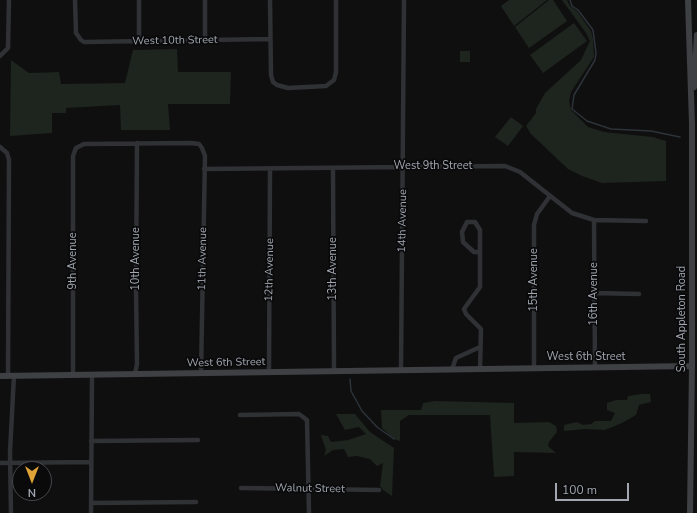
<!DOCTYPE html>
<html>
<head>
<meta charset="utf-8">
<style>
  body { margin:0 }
  #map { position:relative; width:697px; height:513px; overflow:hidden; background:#0f0f10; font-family:"Nunito Sans",sans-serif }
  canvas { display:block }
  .north { position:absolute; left:12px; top:461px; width:40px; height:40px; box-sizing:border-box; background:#0a0a0b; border:1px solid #46484d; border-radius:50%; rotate:180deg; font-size:11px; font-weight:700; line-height:16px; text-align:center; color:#a1a6b0 }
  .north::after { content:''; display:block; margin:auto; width:14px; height:18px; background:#e0a337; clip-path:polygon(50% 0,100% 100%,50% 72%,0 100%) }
  .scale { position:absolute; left:555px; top:483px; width:74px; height:18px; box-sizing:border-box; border:2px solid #a1a6b0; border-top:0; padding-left:5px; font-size:12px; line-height:14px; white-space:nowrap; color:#a1a6b0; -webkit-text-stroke:3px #0a0a0b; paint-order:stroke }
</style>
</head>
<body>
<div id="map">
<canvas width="697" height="513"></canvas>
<div class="north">N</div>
<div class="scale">100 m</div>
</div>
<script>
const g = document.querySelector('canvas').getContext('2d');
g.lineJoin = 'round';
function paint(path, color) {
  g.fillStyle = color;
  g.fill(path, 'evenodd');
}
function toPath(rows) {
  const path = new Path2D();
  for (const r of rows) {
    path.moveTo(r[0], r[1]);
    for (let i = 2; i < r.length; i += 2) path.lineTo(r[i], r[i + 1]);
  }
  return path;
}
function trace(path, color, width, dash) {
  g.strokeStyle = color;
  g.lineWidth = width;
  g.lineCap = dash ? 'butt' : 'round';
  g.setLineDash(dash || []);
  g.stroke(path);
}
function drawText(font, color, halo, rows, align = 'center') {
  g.font = font + ' "Nunito Sans",sans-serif';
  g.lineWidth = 3.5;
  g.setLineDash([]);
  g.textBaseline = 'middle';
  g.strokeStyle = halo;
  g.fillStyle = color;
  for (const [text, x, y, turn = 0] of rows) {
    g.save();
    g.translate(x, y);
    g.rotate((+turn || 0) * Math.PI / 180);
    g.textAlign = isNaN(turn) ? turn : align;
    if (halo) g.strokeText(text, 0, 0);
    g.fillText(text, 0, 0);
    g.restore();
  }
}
const green = toPath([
  [509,0,547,0,514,26,501,6],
  [549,0,553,0,567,21,529,48,515,27],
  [562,0,567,0,570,6,577,11,591,31,593,39,594,57,571,92,569,101,571,110,588,127,604,132,653,137,666,141,666,181,602,183,582,176,568,169,531,134,526,126,536,113,536,109,545,93,581,60,590,41,586,33],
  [574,23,587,41,543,73,530,55],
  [177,49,178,72,231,72,230,104,168,104,170,130,121,130,120,105,66,108,66,113,52,113,52,133,10,136,11,60,29,73,59,72,61,84,125,83,133,50],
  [460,51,470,51,470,62,460,62],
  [511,117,523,126,508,146,495,137],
  [642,394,650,394,651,402,639,405,636,415,622,423,605,430,585,429,564,431,564,425,577,422,583,425,591,424,595,421,611,421,615,413,607,410,607,403,616,400,627,400,628,396],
  [435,401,514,403,514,423,549,422,556,426,557,432,549,442,548,446,556,453,514,452,514,476,494,477,490,415,409,415,400,421,400,441,394,439,382,428,381,410,421,410,423,403],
  [336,414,355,414,370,432,394,448,392,496,383,490,380,486,383,463,377,466,370,459,357,456,348,457,344,449,333,450,324,456,326,450,321,435,328,436,331,442,348,440,366,434,359,427,345,430]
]);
const stream = toPath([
  [570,0,572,6,578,10,593,30,596,53,595,60,574,95,572,109,587,121,611,129,651,131,680,137],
  [350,379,351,391,362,411,377,427,394,439]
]);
const street = toPath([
  [75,0,76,33,81,40,84,42,270,39],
  [270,0,271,75,273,82,277,85,288,88,326,86,334,80,336,72,336,0],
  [205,40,205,0],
  [139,41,139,0],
  [0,56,8,48,9,0],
  [0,147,7,153,9,160,8,376],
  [333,168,334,371],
  [204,169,505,166,520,172,572,213,594,220,646,221],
  [594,220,595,368],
  [594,293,639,294],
  [534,368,534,225,537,214,550,196],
  [452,369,456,358,480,347],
  [480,369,481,329,466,314,464,309,480,287,480,230,475,222,467,222,462,232,463,242,474,252,480,252],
  [401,370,404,0],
  [269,372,270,169],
  [135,374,137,364,136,288,137,143],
  [73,375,73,156,76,148,84,144,191,143,199,144,202,148,205,156,201,373],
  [240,415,299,414,307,420,309,513],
  [91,441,198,440],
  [0,463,91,462],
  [241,488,379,490],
  [91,503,196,502],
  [11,513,10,452,14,375],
  [91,513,92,375]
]);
const secondary = toPath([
  [688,0,692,124,692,366,690,513],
  [694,87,697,35],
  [0,376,692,366]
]);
const streetNames = [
  ["West 10th Street",175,41,-1],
  ["West 9th Street",433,166],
  ["14th Avenue",403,221,-89],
  ["10th Avenue",136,259,-90],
  ["11th Avenue",203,259,-89],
  ["9th Avenue",73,261,-90],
  ["13th Avenue",333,269,-90],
  ["12th Avenue",270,270,-89],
  ["15th Avenue",534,280,-90],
  ["16th Avenue",594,294,-90],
  ["South Appleton Road",682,319,-90],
  ["West 6th Street",586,357],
  ["West 6th Street",226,363,-1],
  ["Walnut Street",310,489,1]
];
paint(green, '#1e241e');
trace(stream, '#2c3339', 1.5);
trace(street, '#303135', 4.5);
trace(secondary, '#3e4044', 6);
drawText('11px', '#a1a6b0', '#0a0a0b', streetNames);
</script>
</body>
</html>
